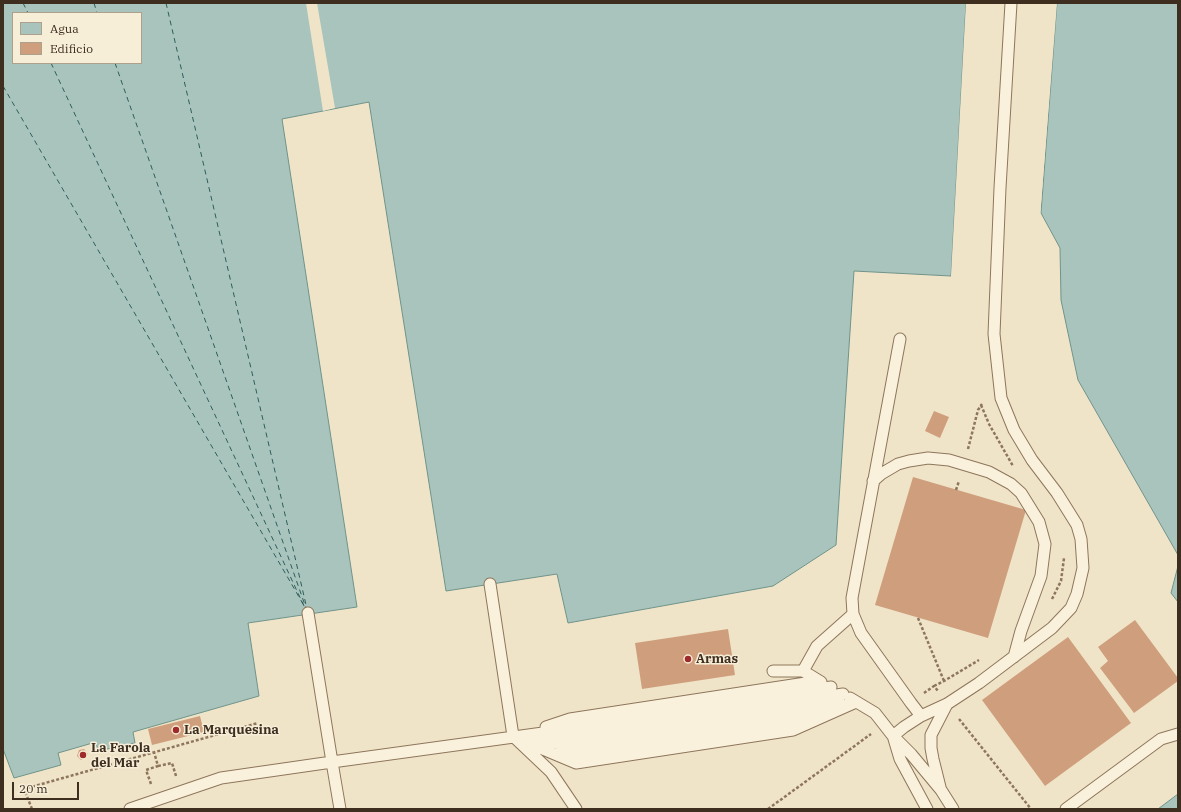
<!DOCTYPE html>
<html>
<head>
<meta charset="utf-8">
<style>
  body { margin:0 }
  #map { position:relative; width:1181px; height:812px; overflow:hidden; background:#f0e4c8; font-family:"IBM Plex Serif",serif }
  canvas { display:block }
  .frame { position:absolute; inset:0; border:4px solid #3d2e20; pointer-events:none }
  .legend { position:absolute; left:12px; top:12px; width:130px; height:52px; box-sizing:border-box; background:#f7eed8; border:1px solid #ada18e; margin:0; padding:5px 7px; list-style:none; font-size:12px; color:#3d2e20 }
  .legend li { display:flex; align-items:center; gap:8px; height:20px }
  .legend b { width:20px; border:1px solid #ada18e }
  .scale { position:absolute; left:12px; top:782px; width:67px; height:18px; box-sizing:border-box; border:2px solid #3d2e20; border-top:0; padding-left:5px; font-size:12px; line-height:14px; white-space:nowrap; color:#3d2e20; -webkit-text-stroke:3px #f7eed8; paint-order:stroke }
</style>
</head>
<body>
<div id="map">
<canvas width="1181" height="812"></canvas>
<div class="frame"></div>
<ul class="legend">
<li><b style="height:11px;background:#a9c4bc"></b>Agua</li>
<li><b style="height:11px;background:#cf9f7d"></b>Edificio</li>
</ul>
<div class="scale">20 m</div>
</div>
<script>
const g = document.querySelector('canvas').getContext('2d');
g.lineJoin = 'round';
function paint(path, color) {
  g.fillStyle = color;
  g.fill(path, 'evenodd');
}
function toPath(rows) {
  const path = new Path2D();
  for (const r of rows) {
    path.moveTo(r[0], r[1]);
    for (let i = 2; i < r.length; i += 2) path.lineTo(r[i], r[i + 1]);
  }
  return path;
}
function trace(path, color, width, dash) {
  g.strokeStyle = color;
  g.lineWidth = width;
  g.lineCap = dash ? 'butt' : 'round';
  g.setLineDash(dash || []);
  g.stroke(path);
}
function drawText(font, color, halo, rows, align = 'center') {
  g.font = font + ' "IBM Plex Serif",serif';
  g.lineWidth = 3;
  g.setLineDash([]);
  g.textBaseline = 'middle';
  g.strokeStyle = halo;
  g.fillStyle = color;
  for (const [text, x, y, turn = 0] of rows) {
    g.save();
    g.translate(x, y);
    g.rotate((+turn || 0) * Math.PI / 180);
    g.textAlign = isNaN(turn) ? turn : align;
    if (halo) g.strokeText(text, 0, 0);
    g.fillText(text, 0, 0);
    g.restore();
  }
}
const water = toPath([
  [3,3,966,3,951,276,854,271,836,545,773,586,568,623,557,574,446,591,369,102,282,119,357,607,248,623,259,696,133,732,135,743,98,751,96,742,58,753,61,765,14,778,3,749,3,3],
  [13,13,141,13,141,63,13,63,13,13],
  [1057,3,1178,3,1178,555,1078,380,1061,300,1060,248,1041,213,1057,3],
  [1178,566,1178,602,1171,593,1178,566],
  [1178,794,1178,809,1158,809,1178,794]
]);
const pier = toPath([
  [306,3,317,3,335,108,323,111],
  [966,3,968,3,953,276,951,276],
  [1055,3,1057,3,1040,217,1039,213]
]);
const ferry = toPath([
  [23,3,28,13],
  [94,3,97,13],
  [166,3,307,609],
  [51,63,304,606],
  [115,63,306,608],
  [3,86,306,609]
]);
const building = toPath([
  [934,411,949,417,940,438,925,431],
  [913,477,1026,510,988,638,875,605],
  [1135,620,1178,678,1178,681,1134,713,1100,668,1108,661,1098,647],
  [728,629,735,675,642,689,635,643],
  [1068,637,1131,723,1045,786,982,700],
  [200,716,204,732,152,745,148,729],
  [84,749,88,754,86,758,81,760,77,756,79,750]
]);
const path = toPath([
  [981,405,989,424,1013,466],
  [968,449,978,410,982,404],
  [956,490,959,481],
  [1052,599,1061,581,1064,558],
  [918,618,944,681],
  [934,686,944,681,979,660],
  [924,693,934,686,938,691],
  [959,719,1031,809],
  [158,766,172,763,176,776],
  [151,784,146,770,158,766,154,752],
  [32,809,24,789,258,723],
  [768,809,871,734]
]);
const lane = toPath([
  [900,339,852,598,853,614,861,633,911,703,921,716],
  [873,481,881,474,898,464,909,461,928,458,949,460,989,472,1011,484,1021,493,1039,522,1045,544,1041,576,1021,631,1014,657],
  [490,584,513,736,551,772,576,809],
  [308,613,332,762,572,729,831,687],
  [773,671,803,671,821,682],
  [803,671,817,646,853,614],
  [850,698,875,713,893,736,911,754,941,790,953,809],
  [546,727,570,719,819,681],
  [893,736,904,727,921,716,947,704,979,683,1052,628,1071,608,1077,594,1083,568,1081,539,1077,525,1057,493,1032,460,1014,430,1001,398,994,334,1000,188,1011,3],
  [514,737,576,763,793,730,856,702],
  [556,737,572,737,843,694],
  [530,739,574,745,841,704],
  [894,739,900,759,927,809],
  [560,750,575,754,792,721,813,715],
  [940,787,933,759,931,748,931,735,947,704],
  [130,809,221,778,332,762,340,809],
  [1066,809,1161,739,1178,734]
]);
const markers = [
  [688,659,4,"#9e2a2b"],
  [176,730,4,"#9e2a2b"],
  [83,755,4,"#9e2a2b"]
];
const poiNames = [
  ["Armas",696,659],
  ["La Marquesina",184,730],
  ["La Farola",91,748],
  ["del Mar",91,763]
];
paint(water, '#a9c4bc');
trace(water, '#6f938a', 1);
paint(pier, '#f0e4c8');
trace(ferry, '#2f5d5a', 1, [5, 4]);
paint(building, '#cf9f7d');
trace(lane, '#8d765c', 13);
trace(path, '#8d765c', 2.5, [3, 2]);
trace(lane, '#faf1dc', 11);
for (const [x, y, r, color] of markers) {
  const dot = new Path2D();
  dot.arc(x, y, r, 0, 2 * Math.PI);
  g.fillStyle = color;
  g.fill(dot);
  trace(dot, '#f7eed8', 1.5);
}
drawText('bold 13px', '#3d2e20', '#f7eed8', poiNames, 'left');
</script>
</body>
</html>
